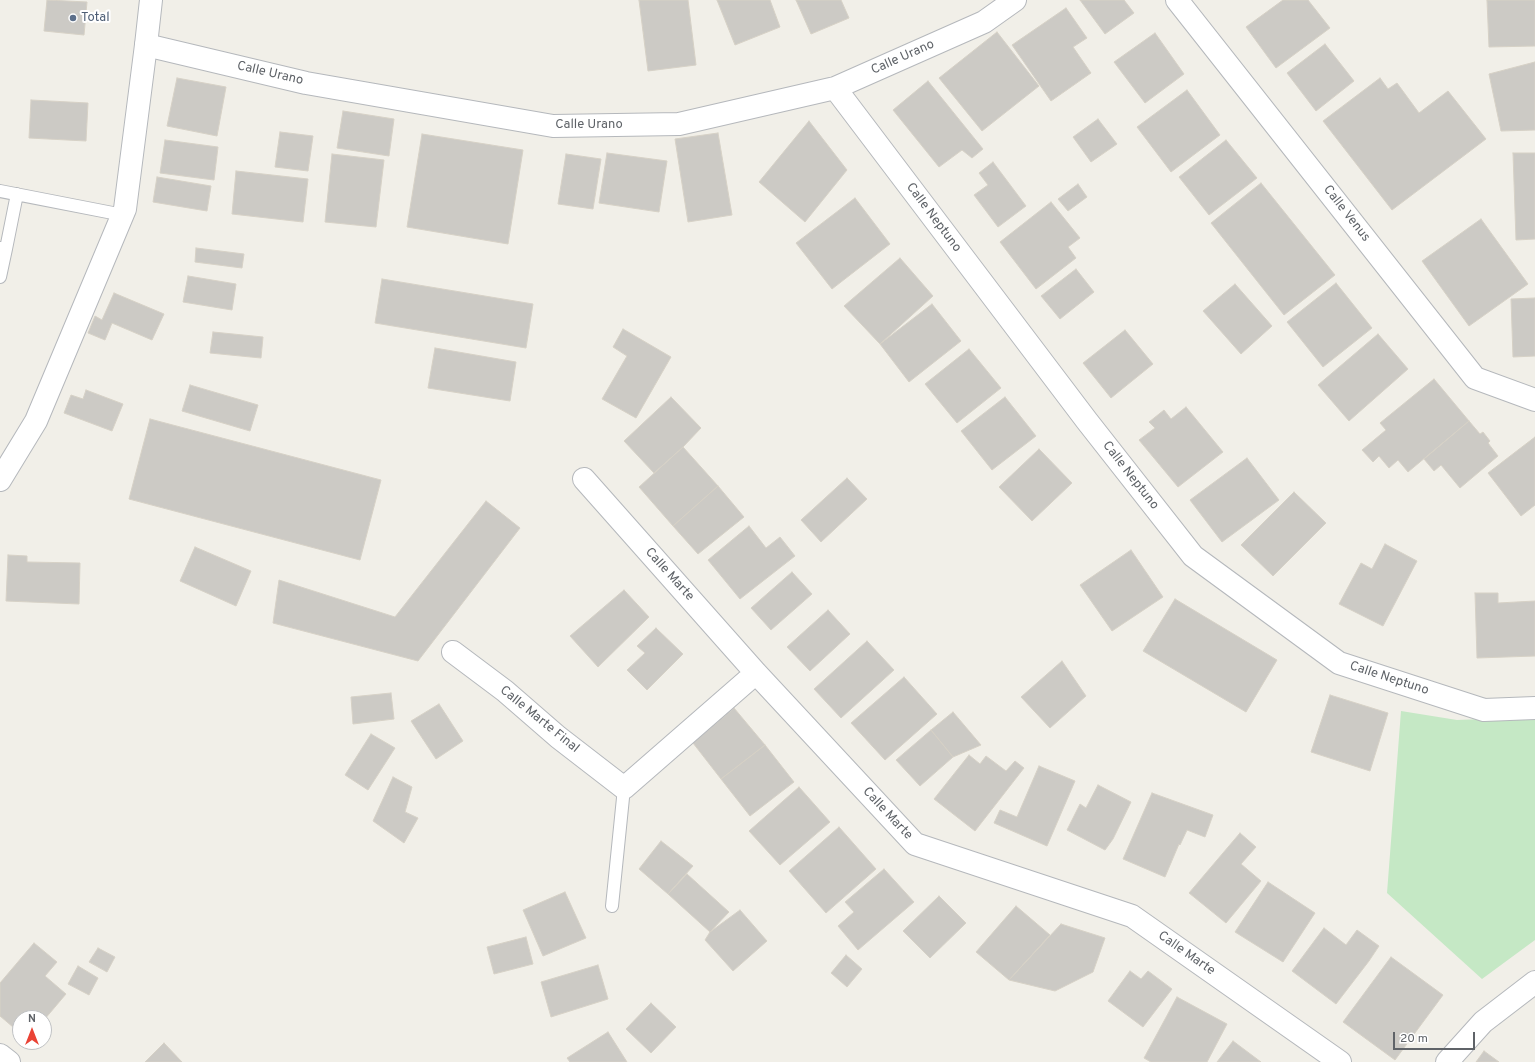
<!DOCTYPE html>
<html>
<head>
<meta charset="utf-8">
<style>
  body { margin:0 }
  #map { position:relative; width:1535px; height:1062px; overflow:hidden; background:#f1efe8; font-family:Overpass,sans-serif }
  canvas { display:block }
  .north { position:absolute; left:12px; top:1010px; width:40px; height:40px; box-sizing:border-box; background:#fff; border:1px solid #bfc1c3; border-radius:50%; rotate:0deg; font-size:11px; font-weight:700; line-height:16px; text-align:center; color:#5f6368 }
  .north::after { content:''; display:block; margin:auto; width:14px; height:18px; background:#ea4335; clip-path:polygon(50% 0,100% 100%,50% 72%,0 100%) }
  .scale { position:absolute; left:1393px; top:1032px; width:82px; height:18px; box-sizing:border-box; border:2px solid #5f6368; border-top:0; padding-left:5px; font-size:12px; line-height:14px; white-space:nowrap; color:#5f6368; -webkit-text-stroke:3px #fff; paint-order:stroke }
</style>
</head>
<body>
<div id="map">
<canvas width="1535" height="1062"></canvas>
<div class="north">N</div>
<div class="scale">20 m</div>
</div>
<script>
const g = document.querySelector('canvas').getContext('2d');
g.lineJoin = 'round';
function paint(path, color) {
  g.fillStyle = color;
  g.fill(path, 'evenodd');
}
function toPath(rows) {
  const path = new Path2D();
  for (const r of rows) {
    path.moveTo(r[0], r[1]);
    for (let i = 2; i < r.length; i += 2) path.lineTo(r[i], r[i + 1]);
  }
  return path;
}
function trace(path, color, width, dash) {
  g.strokeStyle = color;
  g.lineWidth = width;
  g.lineCap = dash ? 'butt' : 'round';
  g.setLineDash(dash || []);
  g.stroke(path);
}
function drawText(font, color, halo, rows, align = 'center') {
  g.font = font + ' Overpass,sans-serif';
  g.lineWidth = 4;
  g.setLineDash([]);
  g.textBaseline = 'middle';
  g.strokeStyle = halo;
  g.fillStyle = color;
  for (const [text, x, y, turn = 0] of rows) {
    g.save();
    g.translate(x, y);
    g.rotate((+turn || 0) * Math.PI / 180);
    g.textAlign = isNaN(turn) ? turn : align;
    if (halo) g.strokeText(text, 0, 0);
    g.fillText(text, 0, 0);
    g.restore();
  }
}
const green = toPath([
  [1401,711,1457,720,1535,717,1535,940,1482,979,1387,893]
]);
const building = toPath([
  [47,0,87,2,84,35,44,31,47,0],
  [639,0,688,0,696,65,648,71,639,0],
  [717,0,770,0,780,27,735,45,717,0],
  [796,0,841,0,849,18,811,34,796,0],
  [1080,0,1124,0,1134,13,1105,34,1080,0],
  [1283,0,1308,0,1330,28,1276,68,1246,27,1283,0],
  [1487,0,1535,0,1535,46,1489,47,1487,0],
  [1066,8,1087,38,1073,47,1091,73,1051,101,1012,45,1066,8],
  [997,32,1039,86,982,131,939,78,997,32],
  [1155,33,1184,74,1145,103,1114,62,1155,33],
  [1325,44,1354,81,1316,111,1287,73,1325,44],
  [1535,62,1535,130,1501,131,1489,74,1535,62],
  [177,78,226,87,217,136,167,126,177,78],
  [1380,78,1388,89,1397,83,1419,113,1448,91,1486,139,1392,210,1323,121,1380,78],
  [928,81,983,149,972,158,962,150,939,167,893,110,928,81],
  [1187,90,1220,135,1171,172,1137,127,1187,90],
  [31,100,88,103,86,141,29,138,31,100],
  [343,111,394,119,389,156,337,148,343,111],
  [1098,119,1117,144,1091,162,1073,137,1098,119],
  [809,121,847,170,805,222,759,182,809,121],
  [280,132,313,136,308,171,275,167,280,132],
  [718,133,732,215,688,222,675,139,718,133],
  [422,134,523,150,508,244,407,227,422,134],
  [165,140,218,147,214,180,160,173,165,140],
  [1226,140,1257,178,1209,215,1179,177,1226,140],
  [607,153,667,161,659,212,599,203,607,153],
  [1513,153,1535,153,1535,239,1516,240,1513,153],
  [332,154,384,160,376,227,325,222,332,154],
  [566,154,601,159,593,209,558,204,566,154],
  [993,162,1026,206,998,227,974,195,988,185,979,173,993,162],
  [236,171,308,179,303,222,232,214,236,171],
  [157,177,211,186,207,211,153,202,157,177],
  [1261,183,1335,275,1284,315,1211,223,1261,183],
  [1078,184,1087,197,1068,211,1058,199,1078,184],
  [855,198,890,244,832,289,796,243,855,198],
  [1051,202,1080,238,1068,247,1076,258,1036,289,1000,242,1051,202],
  [1481,219,1528,284,1469,326,1422,261,1481,219],
  [196,248,244,254,242,268,195,262,196,248],
  [900,258,933,296,880,344,844,306,900,258],
  [1076,269,1094,292,1060,319,1041,296,1076,269],
  [188,276,236,284,232,310,183,302,188,276],
  [382,279,533,304,526,348,375,323,382,279],
  [1336,283,1372,328,1323,367,1287,322,1336,283],
  [1235,284,1272,326,1241,354,1203,311,1235,284],
  [114,293,164,314,152,340,112,323,105,340,88,333,95,316,102,320,114,293],
  [1535,298,1535,356,1513,357,1511,299,1535,298],
  [932,304,961,341,909,382,880,344,932,304],
  [623,329,671,357,636,418,602,399,627,356,613,347,623,329],
  [1125,330,1153,364,1111,398,1083,363,1125,330],
  [213,332,263,337,261,358,210,353,213,332],
  [1378,334,1408,369,1349,421,1318,385,1378,334],
  [435,348,516,362,510,401,428,388,435,348],
  [969,349,1001,388,957,423,925,384,969,349],
  [1434,379,1469,421,1408,472,1398,460,1389,468,1379,456,1373,462,1362,450,1386,430,1380,423,1434,379],
  [190,385,258,405,250,431,182,411,190,385],
  [86,390,123,404,112,431,64,413,71,395,83,399,86,390],
  [671,397,701,428,683,447,654,473,624,441,671,397],
  [1005,397,1036,436,992,470,961,431,1005,397],
  [1186,407,1223,452,1178,487,1139,440,1155,428,1149,422,1164,410,1171,419,1186,407],
  [150,419,381,480,360,560,129,499,150,419],
  [1469,421,1480,434,1483,432,1490,441,1488,443,1498,456,1460,488,1441,465,1434,471,1424,459,1469,421],
  [1535,437,1535,505,1521,516,1488,473,1535,437],
  [683,447,718,486,673,526,639,487,683,447],
  [1039,449,1072,483,1032,521,999,487,1039,449],
  [1247,458,1279,500,1222,542,1190,500,1247,458],
  [847,478,867,499,821,542,801,520,847,478],
  [718,486,744,517,698,554,673,526,718,486],
  [1294,492,1326,523,1273,576,1241,545,1294,492],
  [486,501,520,528,418,661,273,623,279,580,395,617,486,501],
  [749,526,766,548,780,537,795,556,740,599,708,560,749,526],
  [1385,544,1417,561,1383,626,1339,604,1361,563,1372,569,1385,544],
  [195,547,251,571,236,606,180,581,195,547],
  [1131,550,1163,597,1112,631,1080,585,1131,550],
  [8,555,27,556,27,562,80,563,79,604,6,601,8,555],
  [792,572,812,594,771,630,751,608,792,572],
  [624,590,649,617,598,667,570,636,624,590],
  [1475,593,1498,593,1498,603,1535,601,1535,656,1477,658,1475,593],
  [1175,599,1277,660,1246,712,1143,651,1175,599],
  [828,610,850,634,810,671,787,647,828,610],
  [656,628,683,654,647,690,627,670,645,653,637,646,656,628],
  [867,641,894,670,841,718,814,689,867,641],
  [1062,661,1086,696,1050,728,1021,697,1062,661],
  [904,677,937,714,885,760,851,723,904,677],
  [391,693,394,719,353,724,351,697,391,693],
  [1330,695,1388,713,1370,771,1311,752,1330,695],
  [439,704,463,741,436,759,411,721,439,704],
  [734,708,765,745,721,779,693,743,734,708],
  [953,712,981,745,953,757,931,730,953,712],
  [931,730,953,757,920,786,896,760,931,730],
  [371,734,395,748,368,790,345,775,371,734],
  [765,745,794,782,750,816,721,779,765,745],
  [969,755,980,764,986,756,1006,771,1015,761,1024,768,975,831,934,799,969,755],
  [1039,766,1075,781,1047,846,994,823,1000,810,1017,817,1039,766],
  [393,777,412,787,405,812,418,818,404,843,373,821,393,777],
  [1098,785,1131,802,1113,839,1105,850,1067,830,1080,804,1086,808,1098,785],
  [799,787,830,822,780,865,749,831,799,787],
  [1152,793,1213,815,1205,837,1187,830,1180,845,1179,844,1165,877,1123,859,1152,793],
  [839,827,876,869,826,913,789,871,839,827],
  [1240,833,1256,847,1241,864,1261,881,1226,923,1189,893,1240,833],
  [661,841,693,866,668,894,639,869,661,841],
  [884,869,914,902,858,950,838,926,854,912,845,902,884,869],
  [687,874,729,912,710,932,668,894,687,874],
  [1268,882,1315,913,1283,962,1235,932,1268,882],
  [565,892,586,938,543,956,523,910,565,892],
  [939,896,966,923,930,958,903,931,939,896],
  [1016,906,1050,935,1009,980,976,952,1016,906],
  [740,910,767,941,733,971,705,940,710,932,740,910],
  [1061,924,1105,938,1093,972,1055,991,1009,980,1061,924],
  [1324,928,1346,945,1357,930,1379,946,1369,961,1336,1004,1292,971,1324,928],
  [526,937,533,964,494,974,487,947,526,937],
  [34,943,57,962,45,976,66,994,44,1020,44,1018,20,1018,20,1033,0,1016,0,983,34,943],
  [98,948,115,957,107,972,89,962,98,948],
  [846,955,862,969,847,987,831,973,846,955],
  [1391,957,1443,995,1395,1060,1343,1022,1391,957],
  [598,965,608,999,551,1017,541,982,598,965],
  [78,966,98,978,89,995,68,984,78,966],
  [1130,971,1141,979,1148,971,1172,989,1143,1027,1108,1001,1130,971],
  [1177,997,1227,1024,1207,1062,1151,1062,1144,1058,1177,997],
  [651,1003,676,1027,651,1053,626,1029,651,1003],
  [608,1032,627,1062,570,1062,567,1058,608,1032],
  [1233,1041,1261,1062,1217,1062,1233,1041],
  [164,1043,182,1062,145,1062,164,1043],
  [1484,1051,1499,1062,1476,1062,1484,1051]
]);
const service = toPath([
  [0,191,123,215],
  [0,248,6,249,0,277],
  [6,249,17,194],
  [612,906,624,788]
]);
const minor = toPath([
  [1177,0,1475,378,1535,400],
  [146,45,306,83,553,126,679,124,835,88,984,22,1015,0],
  [835,88,1087,421,1193,556,1339,663,1484,710,1535,708],
  [584,479,756,673,915,844,1132,916,1340,1062],
  [453,652,505,691,558,737,624,788,756,673],
  [0,1055,9,1062],
  [1447,1062,1483,1022,1535,982]
]);
const tertiary = toPath([
  [0,480,36,421,125,209,146,45,151,0]
]);
const markers = [
  [73,18,4,"#5c6f8a"]
];
const serviceNames = [
  ["Total",81,18]
];
const streetNames = [
  ["Calle Urano",903,58,-24],
  ["Calle Urano",270,74,13],
  ["Calle Urano",589,125],
  ["Calle Venus",1346,214,52],
  ["Calle Neptuno",933,218,53],
  ["Calle Neptuno",1130,476,52],
  ["Calle Marte",669,575,48],
  ["Calle Neptuno",1389,679,18],
  ["Calle Marte Final",539,720,39],
  ["Calle Marte",887,814,47],
  ["Calle Marte",1186,954,35]
];
paint(green, '#c5e8c5');
paint(building, '#cccac5');
trace(building, '#d6d1c6', 1);
trace(service, '#b5b8bc', 14);
trace(minor, '#b5b8bc', 24);
trace(tertiary, '#b5b8bc', 24);
trace(service, '#fff', 12);
trace(minor, '#fff', 22);
trace(tertiary, '#fff', 22);
for (const [x, y, r, color] of markers) {
  const dot = new Path2D();
  dot.arc(x, y, r, 0, 2 * Math.PI);
  g.fillStyle = color;
  g.fill(dot);
  trace(dot, '#fff', 1.5);
}
drawText('13px', '#4e5e75', '#fff', serviceNames, 'left');
drawText('13px', '#5f6368', '#fff', streetNames);
</script>
</body>
</html>
